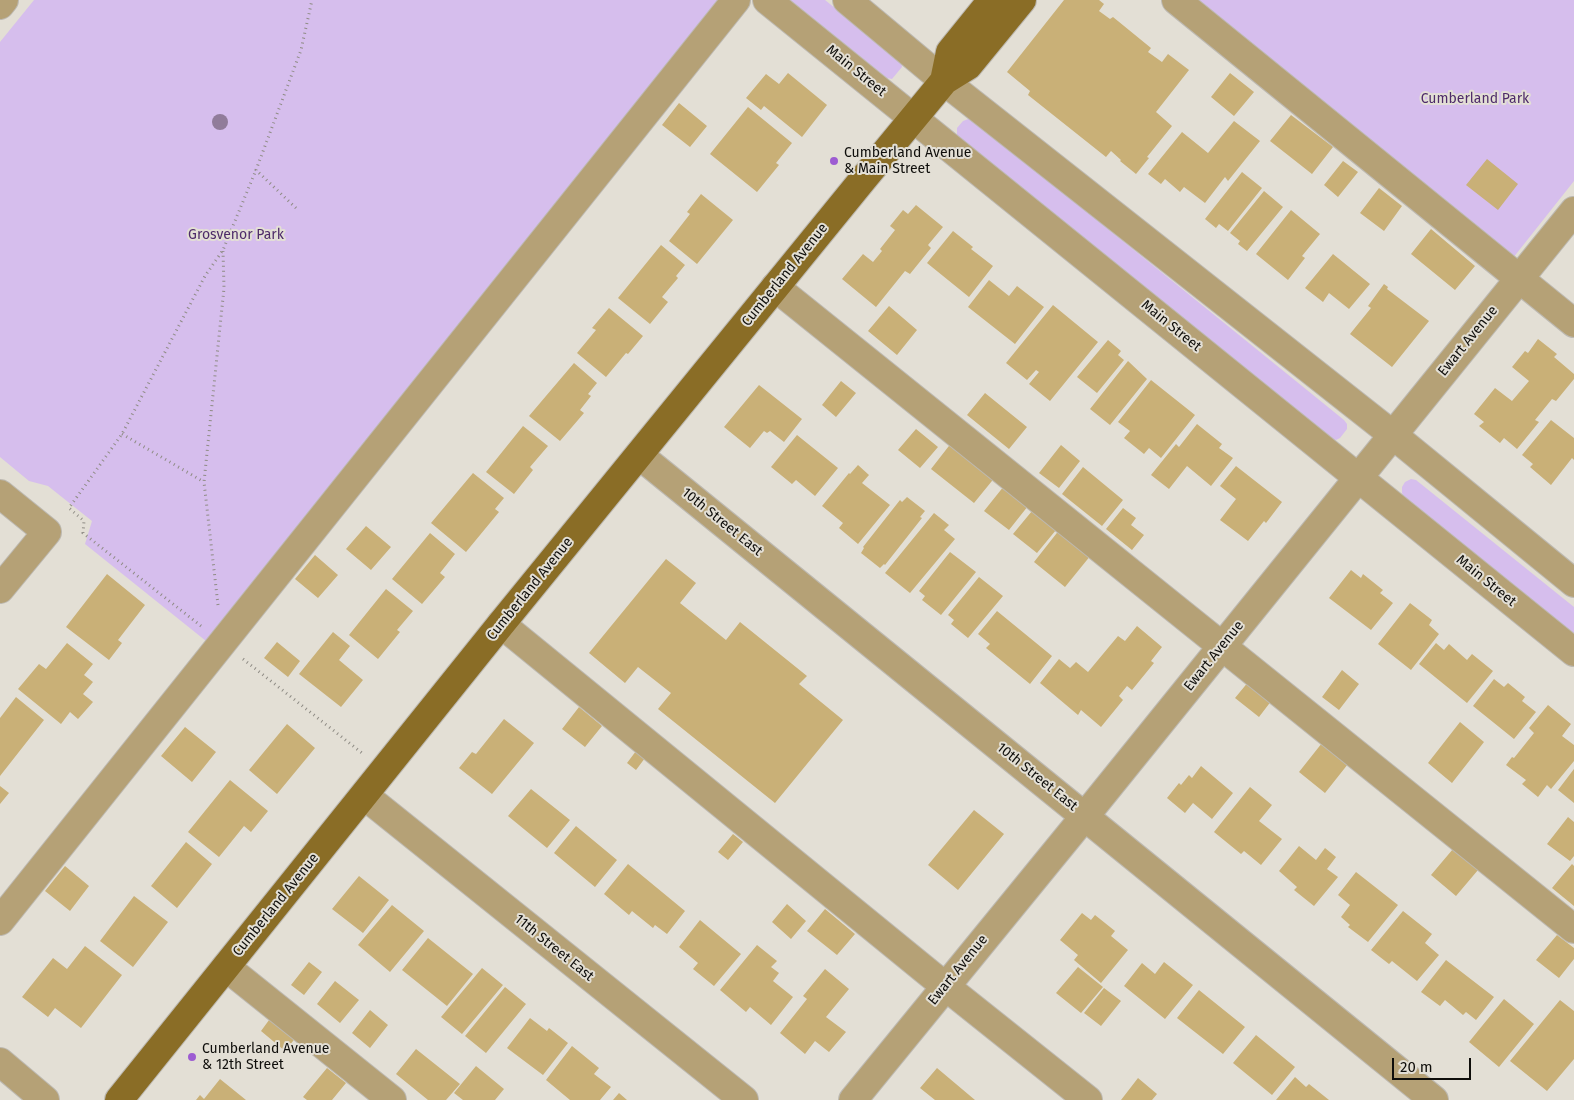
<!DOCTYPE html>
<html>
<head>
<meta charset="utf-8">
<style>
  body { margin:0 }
  #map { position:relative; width:1574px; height:1100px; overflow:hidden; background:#e3dfd5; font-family:"Fira Sans",sans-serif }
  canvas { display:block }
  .scale { position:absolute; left:1392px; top:1058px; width:79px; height:22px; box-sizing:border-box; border:2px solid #0f0e0b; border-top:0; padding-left:6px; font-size:15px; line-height:18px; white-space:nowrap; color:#0f0e0b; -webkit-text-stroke:4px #e3dfd5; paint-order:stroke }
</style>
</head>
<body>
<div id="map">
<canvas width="1574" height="1100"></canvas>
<div class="scale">20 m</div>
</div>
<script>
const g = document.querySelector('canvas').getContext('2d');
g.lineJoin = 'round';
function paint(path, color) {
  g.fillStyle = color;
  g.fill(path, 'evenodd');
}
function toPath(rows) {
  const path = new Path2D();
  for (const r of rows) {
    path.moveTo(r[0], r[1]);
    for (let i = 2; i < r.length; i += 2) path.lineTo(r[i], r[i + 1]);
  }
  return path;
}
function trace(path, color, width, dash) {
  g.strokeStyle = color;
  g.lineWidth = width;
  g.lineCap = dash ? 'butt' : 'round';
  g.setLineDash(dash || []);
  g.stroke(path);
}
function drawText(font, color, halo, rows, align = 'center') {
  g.font = font + ' "Fira Sans",sans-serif';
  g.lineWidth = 4;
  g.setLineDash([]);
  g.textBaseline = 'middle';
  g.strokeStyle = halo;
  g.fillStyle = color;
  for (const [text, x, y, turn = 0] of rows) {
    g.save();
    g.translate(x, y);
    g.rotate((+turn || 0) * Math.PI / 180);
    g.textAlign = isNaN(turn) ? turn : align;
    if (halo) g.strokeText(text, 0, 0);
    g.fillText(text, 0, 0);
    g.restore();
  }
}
const green = toPath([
  [34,0,727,0,211,645,85,544,92,521,48,486,29,481,0,457,0,42],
  [790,0,825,0,901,61,902,67,892,79,887,78],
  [1197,0,1574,0,1574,181,1513,258],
  [971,118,1344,420,1347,424,1347,429,1340,438,1336,440,1331,438,957,136,957,128,963,121],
  [1411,479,1416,480,1574,607,1574,635,1404,496,1402,493,1402,487,1405,482]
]);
const building = toPath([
  [1064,0,1099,0,1104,4,1099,11,1110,19,1113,17,1151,48,1148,52,1162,62,1168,54,1189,70,1156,112,1172,126,1147,157,1149,158,1136,174,1120,161,1121,160,1111,151,1106,157,1028,95,1030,91,1007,72],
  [788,73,827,105,802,137,764,106,761,110,746,98,766,74,779,84],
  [1230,73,1254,92,1234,116,1211,97],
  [679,103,707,126,690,147,662,125],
  [748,107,792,143,776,163,779,165,757,192,710,154],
  [1291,115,1333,147,1312,174,1270,141],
  [1234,121,1260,141,1228,181,1225,177,1205,203,1184,187,1180,192,1165,179,1161,184,1148,174,1182,132,1208,153],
  [1487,159,1518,184,1498,210,1466,185],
  [1343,161,1358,172,1338,197,1324,185],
  [1242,172,1262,188,1228,231,1219,224,1216,228,1205,219],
  [1379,188,1402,206,1384,231,1360,213],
  [1264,191,1283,207,1247,251,1238,244,1240,241,1230,233],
  [701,194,733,220,697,264,669,241,690,214,687,212],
  [916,205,943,227,928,245,931,248,910,274,905,271,876,307,842,279,863,254,873,262,882,251,880,249,895,230,890,226,903,210,908,214],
  [1291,210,1320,234,1302,256,1305,258,1288,280,1256,254],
  [1431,229,1475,266,1455,290,1411,254],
  [953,231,973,247,971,249,993,266,969,297,927,263],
  [661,245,685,265,676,276,678,278,662,297,668,302,650,324,618,298],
  [1333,254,1370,284,1349,309,1329,293,1323,302,1305,288],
  [989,280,1009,296,1017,286,1044,307,1015,344,968,307],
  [1384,284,1388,287,1387,289,1429,321,1392,367,1350,334,1371,308,1368,306],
  [1053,305,1098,342,1050,401,1029,384,1039,372,1036,370,1027,380,1006,363],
  [889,306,917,330,897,355,868,331],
  [609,308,643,336,628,354,626,353,606,377,577,353,596,330,592,328],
  [1538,339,1557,354,1554,357,1574,374,1574,379,1556,401,1552,399,1535,420,1539,422,1517,449,1504,438,1500,443,1479,426,1484,422,1474,414,1495,388,1512,401,1529,381,1512,367,1525,351,1528,353],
  [1108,340,1121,351,1118,355,1124,360,1097,393,1077,377],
  [1128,361,1147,379,1110,425,1090,409],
  [574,363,597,383,588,394,591,396,580,410,584,413,560,441,529,416],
  [1151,380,1195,415,1161,458,1149,448,1144,454,1124,438,1130,431,1118,422],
  [841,381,856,393,836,417,822,405],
  [759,385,802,419,784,442,770,431,767,433,764,431,750,448,724,427],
  [985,393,1027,427,1009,449,967,415],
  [1551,420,1574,438,1574,460,1572,458,1551,485,1530,467,1533,464,1522,455],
  [1197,424,1222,444,1219,448,1233,458,1211,486,1187,466,1169,489,1151,475,1176,444,1179,447],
  [523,426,548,446,530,467,533,470,514,494,486,472],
  [916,429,938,447,920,468,898,450],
  [797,435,838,468,815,496,796,480,792,484,771,467],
  [952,442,996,476,974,503,931,469],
  [1061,445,1080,461,1059,488,1039,473],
  [858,465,869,475,862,483,890,505,858,544,839,528,843,523,822,506,849,473,850,474],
  [1236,466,1282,502,1266,523,1264,521,1248,541,1220,520,1236,499,1220,486],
  [1083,467,1123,500,1102,526,1062,494],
  [473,473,504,498,495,509,499,512,466,552,431,523],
  [1004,486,1028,506,1009,530,984,511],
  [907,497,925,511,920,517,922,518,885,565,884,564,880,568,861,553,864,548,863,547,900,500,902,502],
  [1123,508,1136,518,1131,525,1144,535,1132,550,1106,529],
  [1032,511,1056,530,1037,553,1013,534],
  [934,513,949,525,944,530,955,539,910,593,885,573],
  [366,526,391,547,371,570,346,549],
  [1060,529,1091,555,1065,587,1034,562],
  [430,533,455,554,440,573,445,577,422,604,392,579],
  [950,552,976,572,941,615,922,600,925,596,919,591],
  [315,555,338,575,318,598,295,579],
  [666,559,696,583,680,603,726,640,740,622,807,676,799,684,843,720,775,803,658,709,671,693,638,667,625,683,589,653],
  [1351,570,1361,578,1363,574,1383,590,1380,593,1393,603,1371,630,1329,598],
  [107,574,145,605,118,640,122,643,109,660,66,627],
  [979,577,1003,596,968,638,951,624,954,620,948,615],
  [386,589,413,611,397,630,400,632,378,659,349,635],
  [1410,603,1432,620,1429,625,1439,634,1411,670,1378,644],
  [997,611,1052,656,1030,684,986,648,990,644,978,634],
  [1137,626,1162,647,1151,661,1154,663,1132,690,1127,686,1119,696,1123,700,1101,727,1081,710,1078,715,1040,683,1059,659,1070,668,1076,662,1088,672,1118,636,1125,641],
  [333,632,350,646,339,660,363,680,341,707,299,674],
  [277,642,300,661,288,677,264,658],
  [67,643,93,664,84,675,93,682,83,694,93,702,78,719,70,712,61,724,18,689,39,664,46,669],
  [1436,643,1444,650,1449,644,1467,660,1472,654,1493,671,1467,703,1419,664],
  [1342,670,1359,684,1339,710,1322,697],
  [1494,679,1504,687,1508,683,1525,697,1522,701,1536,712,1514,739,1473,706],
  [1249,681,1272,700,1259,717,1235,698],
  [16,697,44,720,0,776,0,718],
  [1548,705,1571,724,1562,736,1574,745,1574,761,1551,789,1547,785,1538,797,1522,784,1526,780,1506,765,1512,757,1514,758,1534,733,1529,728],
  [579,707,602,726,585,747,562,729],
  [504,719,534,743,492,794,459,768,472,752,476,754],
  [1460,722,1484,742,1452,783,1428,763],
  [287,724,315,748,277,794,249,770],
  [185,727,216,752,192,782,161,756],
  [1322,743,1348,764,1325,793,1299,772],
  [636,751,645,758,636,770,627,763],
  [1201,766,1233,793,1212,819,1193,803,1185,813,1167,798,1179,783,1181,785,1189,775,1192,778],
  [1574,769,1574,803,1558,790],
  [230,780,268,811,251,832,244,826,219,857,188,832],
  [0,786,9,793,0,804],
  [1250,787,1272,805,1259,821,1282,839,1261,865,1244,851,1241,854,1214,832],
  [531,789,570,820,547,848,508,816],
  [974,810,1004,834,958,890,928,865],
  [1568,817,1574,822,1574,856,1570,861,1547,844],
  [576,826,617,860,595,887,554,853],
  [733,834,743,842,728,860,718,852],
  [186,842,212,864,177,908,151,886],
  [1299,846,1316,860,1325,848,1336,857,1327,869,1338,877,1314,906,1294,890,1297,887,1279,871],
  [1453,849,1478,870,1456,896,1431,875],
  [628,864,685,911,667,934,655,925,653,928,632,911,629,915,604,894],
  [1572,864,1574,866,1574,906,1552,888],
  [65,866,89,886,70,911,45,891],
  [1356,872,1398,905,1368,942,1348,927,1350,925,1341,917,1350,905,1338,895],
  [359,876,389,900,363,933,332,909],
  [134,896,168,922,133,967,100,941],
  [787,904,806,921,791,939,772,922],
  [392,905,424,931,390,972,358,945],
  [825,909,855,934,837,955,807,931],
  [1403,911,1432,934,1425,943,1439,955,1417,981,1392,961,1389,964,1371,950],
  [1082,913,1091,920,1095,915,1115,931,1111,936,1128,950,1101,983,1074,960,1078,955,1060,940],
  [700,920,741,954,714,986,693,969,698,963,679,947],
  [1557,935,1574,948,1574,959,1559,978,1536,960],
  [428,938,473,974,447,1006,402,970],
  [757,945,777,961,771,967,779,973,773,981,793,997,771,1025,750,1007,746,1012,720,990],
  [85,946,122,975,81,1028,55,1008,48,1017,22,997,53,958,67,969],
  [1446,960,1494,997,1476,1020,1466,1012,1463,1015,1445,1000,1440,1006,1421,992],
  [309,962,322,972,304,995,291,985],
  [1164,962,1193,985,1165,1019,1124,986,1142,963,1155,974],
  [1078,967,1103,987,1081,1013,1056,993],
  [482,968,503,985,462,1034,441,1017],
  [825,969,849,989,826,1017,846,1032,829,1052,815,1041,805,1054,780,1033,807,999,803,996],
  [335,981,359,1000,340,1023,317,1004],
  [505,987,526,1004,486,1053,465,1036],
  [1104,988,1121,1001,1101,1026,1084,1013],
  [1199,990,1245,1027,1223,1054,1177,1018],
  [1504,999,1534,1024,1499,1067,1469,1042],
  [1560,1000,1574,1011,1574,1059,1547,1091,1510,1061],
  [370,1010,388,1025,370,1048,352,1033],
  [272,1016,297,1036,285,1051,261,1031],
  [530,1018,547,1031,549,1028,568,1043,543,1075,507,1048],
  [1256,1035,1295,1067,1272,1095,1233,1063],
  [572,1046,599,1068,594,1074,611,1087,600,1100,570,1100,546,1080],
  [416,1049,460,1084,446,1100,428,1100,396,1074],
  [476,1066,504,1089,495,1100,463,1100,454,1093],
  [327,1068,346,1083,332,1100,307,1100,303,1097],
  [937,1068,975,1100,935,1100,920,1088],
  [1295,1077,1306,1087,1309,1084,1329,1100,1276,1100],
  [1138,1078,1157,1094,1152,1100,1121,1100],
  [220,1079,246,1100,196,1100,200,1095,204,1099],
  [619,1093,627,1100,613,1100]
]);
const path = toPath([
  [296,208,256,170,301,50,312,0],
  [122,434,204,482],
  [218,605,204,482,224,288,223,251],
  [201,626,83,533,84,521,69,508,122,434,205,276,223,250,256,170],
  [243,659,362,753]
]);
const minor = toPath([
  [767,0,1574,652],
  [847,0,944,81,1393,435,1574,583],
  [1176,0,1574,323],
  [0,5,4,0],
  [775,287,1574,929],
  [639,455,1434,1100],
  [0,494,47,532,0,589],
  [501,624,930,974,1088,1100],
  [365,796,744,1100],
  [0,921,736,0],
  [226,967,392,1100],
  [0,1062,45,1100],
  [853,1100,1085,816,1574,211]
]);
const major = toPath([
  [944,81,950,52,992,0],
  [119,1100,501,624,860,183,944,81,968,66,1022,0]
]);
const trees = [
  [220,122]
];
const markers = [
  [834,161,5,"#9d5cd2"],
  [192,1057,5,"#9d5cd2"]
];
const streetNames = [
  ["Main Street",856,71,39],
  ["Cumberland Avenue",785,275,-51],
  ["Main Street",1171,326,39],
  ["Ewart Avenue",1468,341,-51],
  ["10th Street East",722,522,39],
  ["Main Street",1486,581,39],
  ["Cumberland Avenue",530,589,-51],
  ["Ewart Avenue",1214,656,-51],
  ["10th Street East",1037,777,39],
  ["Cumberland Avenue",276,905,-51],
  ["11th Street East",554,948,39],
  ["Ewart Avenue",958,970,-51]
];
const parkNames = [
  ["Cumberland Park",1475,99],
  ["Grosvenor Park",236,235]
];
const poiNames = [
  ["Cumberland Avenue",844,153],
  ["& Main Street",844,169],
  ["Cumberland Avenue",202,1049],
  ["& 12th Street",202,1065]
];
paint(green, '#d6beed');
paint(building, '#c9b077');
trace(minor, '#bdb9b1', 30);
trace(major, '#bdb9b1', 30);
trace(path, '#8f8c85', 3, [1, 4]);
trace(minor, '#b5a176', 28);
trace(major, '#8a6d26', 28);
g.fillStyle = '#917c9a';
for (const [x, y] of trees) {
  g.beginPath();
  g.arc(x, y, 8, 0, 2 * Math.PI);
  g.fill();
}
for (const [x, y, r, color] of markers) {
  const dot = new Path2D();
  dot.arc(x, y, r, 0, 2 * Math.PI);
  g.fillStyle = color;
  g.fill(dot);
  trace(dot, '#e3dfd5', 2);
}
drawText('14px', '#0f0e0b', '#e3dfd5', streetNames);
drawText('14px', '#4e2b6a', '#e3dfd5', parkNames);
drawText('14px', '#0f0e0b', '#e3dfd5', poiNames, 'left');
</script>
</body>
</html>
